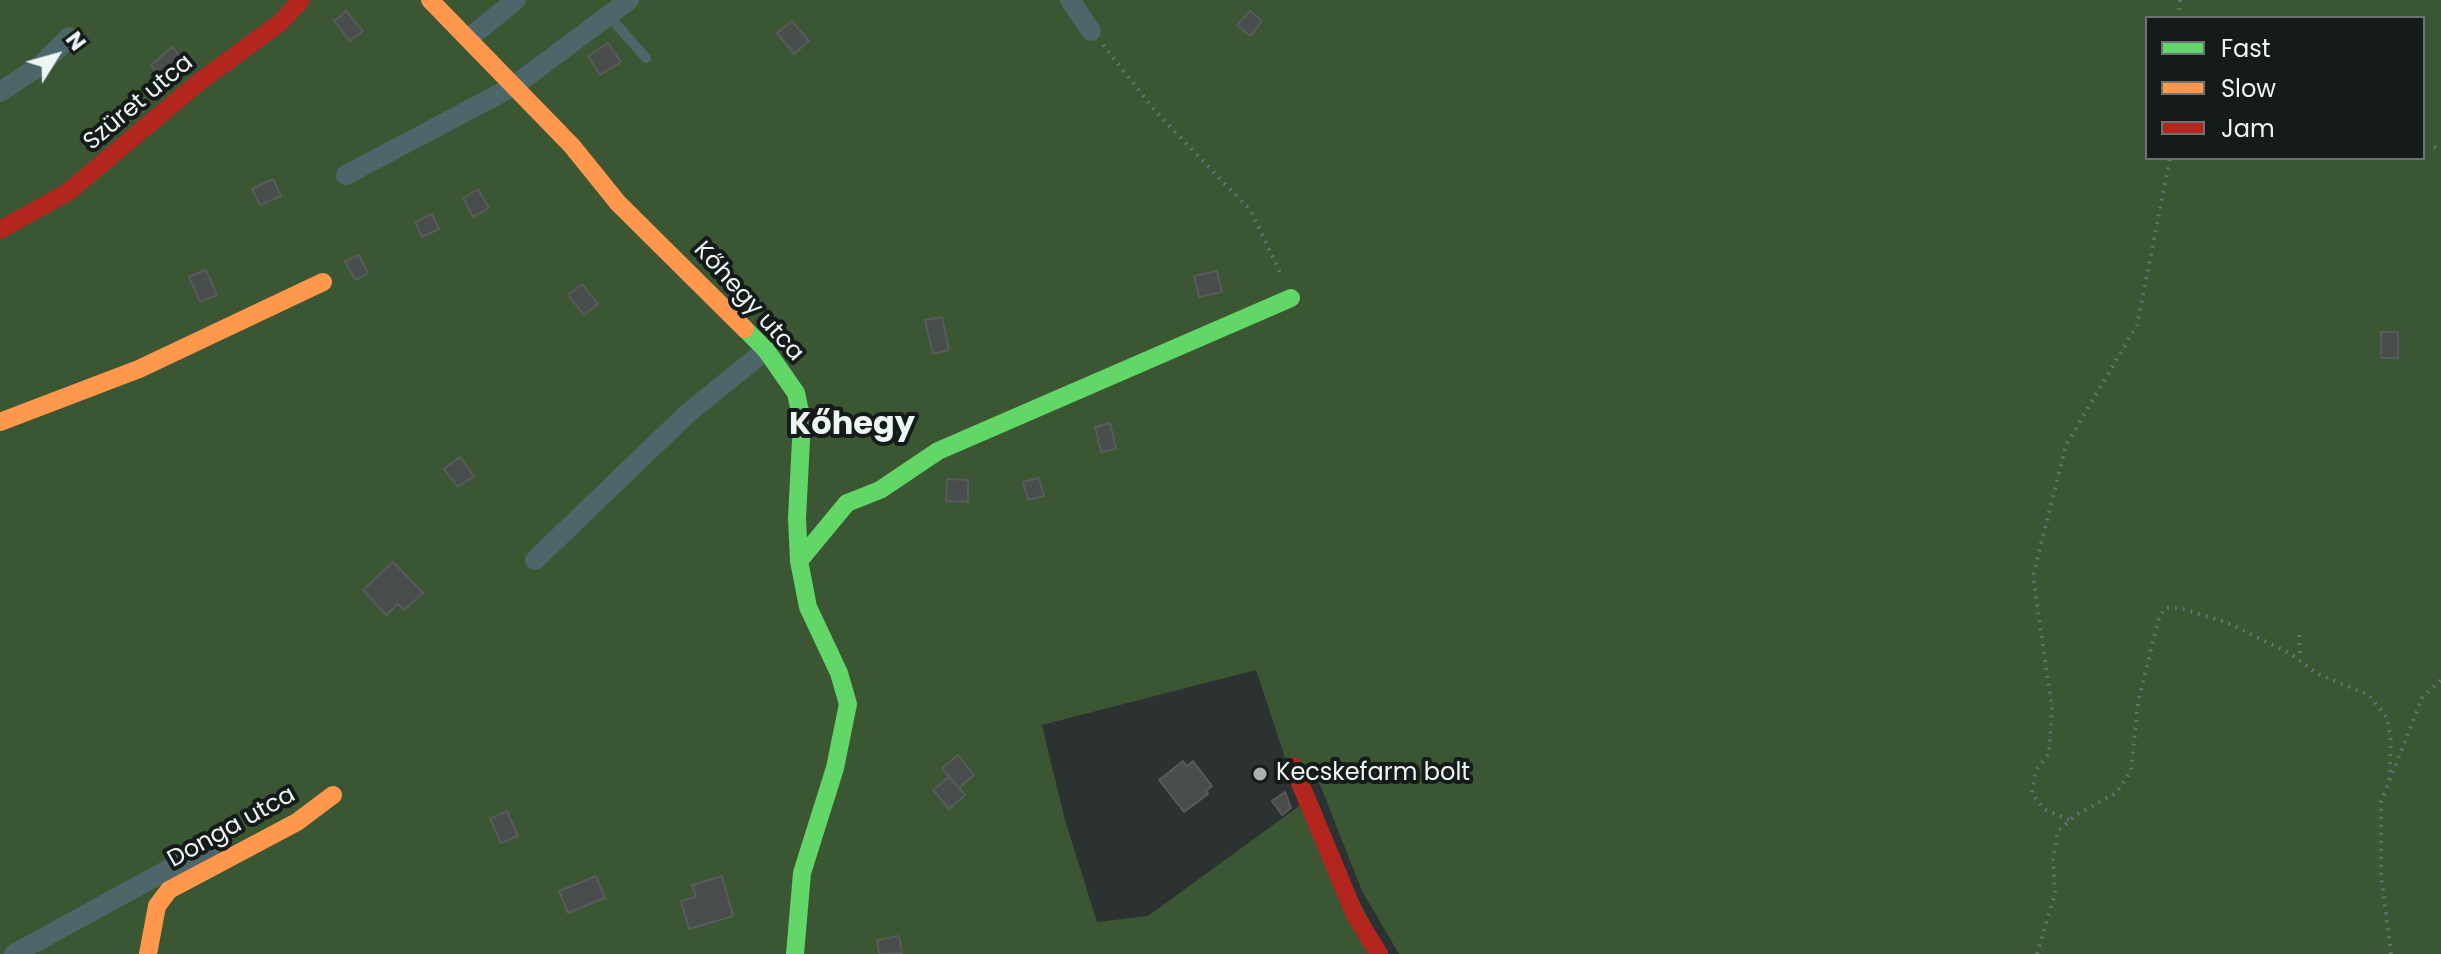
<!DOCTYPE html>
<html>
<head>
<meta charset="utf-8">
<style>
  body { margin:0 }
  #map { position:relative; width:2441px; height:954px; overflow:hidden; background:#2b3231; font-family:Poppins,sans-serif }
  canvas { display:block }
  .legend { position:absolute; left:2145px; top:16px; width:280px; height:144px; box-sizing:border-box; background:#151b1a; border:2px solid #6c7372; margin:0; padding:10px 14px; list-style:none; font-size:24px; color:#eef6f5 }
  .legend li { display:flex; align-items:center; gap:16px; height:40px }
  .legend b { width:40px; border:2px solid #6c7372 }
  .north { position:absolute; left:16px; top:16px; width:80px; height:80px; -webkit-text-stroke:6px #151b1a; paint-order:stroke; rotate:53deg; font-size:22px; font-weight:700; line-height:32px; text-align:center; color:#eef6f5 }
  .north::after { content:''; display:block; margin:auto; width:28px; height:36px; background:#eef6f5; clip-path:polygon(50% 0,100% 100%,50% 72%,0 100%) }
</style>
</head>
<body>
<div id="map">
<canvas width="2441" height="954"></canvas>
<ul class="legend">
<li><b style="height:10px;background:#63d668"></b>Fast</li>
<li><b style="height:10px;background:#ff974d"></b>Slow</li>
<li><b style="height:10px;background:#b3261e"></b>Jam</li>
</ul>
<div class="north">N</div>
</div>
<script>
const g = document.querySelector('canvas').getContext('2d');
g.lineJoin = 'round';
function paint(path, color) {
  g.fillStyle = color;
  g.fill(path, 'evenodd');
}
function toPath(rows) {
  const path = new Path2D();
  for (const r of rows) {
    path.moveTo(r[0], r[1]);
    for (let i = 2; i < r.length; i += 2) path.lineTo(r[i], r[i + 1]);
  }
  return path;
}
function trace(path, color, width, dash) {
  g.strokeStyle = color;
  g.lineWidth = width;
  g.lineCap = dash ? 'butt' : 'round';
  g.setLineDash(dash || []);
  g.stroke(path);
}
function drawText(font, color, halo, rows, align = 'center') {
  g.font = font + ' Poppins,sans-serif';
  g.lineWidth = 8;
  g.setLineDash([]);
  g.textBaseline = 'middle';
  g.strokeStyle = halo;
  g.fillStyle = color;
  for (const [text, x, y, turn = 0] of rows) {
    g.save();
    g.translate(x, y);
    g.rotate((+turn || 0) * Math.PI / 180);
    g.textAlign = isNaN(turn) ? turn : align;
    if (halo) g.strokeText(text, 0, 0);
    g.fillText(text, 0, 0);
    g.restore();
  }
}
const green = toPath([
  [0,0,2441,0,2441,954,1399,954,1362,891,1321,787,1307,764,1289,770,1256,670,1042,725,1065,820,1097,922,1148,916,1306,801,1387,954,0,954],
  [2147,18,2423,18,2423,158,2147,158]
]);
const building = toPath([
  [346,11,363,31,350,41,334,21,346,11],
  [1250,11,1262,21,1250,36,1237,25,1250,11],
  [792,21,809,41,794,54,777,33,792,21],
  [608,43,621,62,600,75,588,56,608,43],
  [172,47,189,66,168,84,151,65,172,47],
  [273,179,281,196,260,205,252,189,273,179],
  [478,189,489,208,473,217,463,198,478,189],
  [432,214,439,229,422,237,415,222,432,214],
  [359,255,368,273,355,280,345,261,359,255],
  [206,270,217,295,200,302,189,277,206,270],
  [1217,271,1222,292,1199,297,1194,276,1217,271],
  [582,284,598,304,584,315,568,295,582,284],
  [942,317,949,350,933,354,925,320,942,317],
  [2381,332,2398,332,2398,358,2381,358,2381,332],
  [1110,423,1116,449,1101,452,1095,427,1110,423],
  [460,457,474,476,458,487,444,469,460,457],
  [1039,478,1044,496,1028,500,1023,482,1039,478],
  [947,479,968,480,968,502,946,501,947,479],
  [393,562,423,593,404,610,398,604,386,615,363,590,393,562],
  [958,755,974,775,959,788,942,768,958,755],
  [1183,761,1187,766,1193,761,1212,786,1206,791,1208,794,1184,812,1159,780,1183,761],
  [949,777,965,795,949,809,933,790,949,777],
  [1285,792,1291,808,1282,815,1272,801,1285,792],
  [507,811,518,836,501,843,490,819,507,811],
  [596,876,605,898,568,913,559,891,596,876],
  [722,876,733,916,689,929,681,901,696,897,692,885,722,876],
  [899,936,902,953,879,954,877,940,899,936]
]);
const path = toPath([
  [2179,18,2180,0],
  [1103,45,1156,112,1251,211,1282,277],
  [2434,147,2441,150],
  [2299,635,2300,659],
  [2069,820,2044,809,2032,793,2036,770,2049,754,2052,708,2033,576,2066,445,2137,325,2170,158],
  [2037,954,2055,894,2053,860,2058,831,2074,816,2116,793,2131,771,2138,702,2159,618,2165,608,2180,608,2226,622,2291,654,2316,673,2369,695,2387,718,2391,741,2389,782],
  [2391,954,2381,876,2381,802,2422,698,2441,680]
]);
const lane = toPath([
  [608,15,646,58]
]);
const street = toPath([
  [1070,0,1091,31],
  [469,38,516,0],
  [0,92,41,65,69,37],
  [346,175,514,86,629,0],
  [535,560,688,413,766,350],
  [14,954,211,846]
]);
const fast = toPath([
  [745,329,766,350,796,393,802,421,797,518,799,561,808,607,839,673,848,704,835,768,802,873,795,954],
  [799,561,847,503,880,490,938,451,1291,298]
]);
const slow = toPath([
  [430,0,572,146,618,203,745,329],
  [0,422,139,369,323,282],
  [148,954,157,906,169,890,297,822,333,795]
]);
const jam = toPath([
  [0,230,68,192,199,82,281,22,301,0],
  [1293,766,1355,915,1379,954]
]);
const markers = [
  [1260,774,8,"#aab1b0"]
];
const streetNames = [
  ["Szüret utca",139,103,-40],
  ["Kőhegy utca",748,302,48],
  ["Donga utca",232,828,-29]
];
const poiNames = [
  ["Kecskefarm bolt",1276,774]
];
const districtNames = [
  ["Kőhegy",852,426]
];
paint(green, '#3b5633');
paint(building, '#494e4c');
trace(building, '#575c5b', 2);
trace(path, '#617273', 4, [2, 6]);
trace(lane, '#4d6669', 10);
trace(street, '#4d6669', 20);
trace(fast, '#63d668', 18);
trace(slow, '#ff974d', 18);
trace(jam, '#b3261e', 18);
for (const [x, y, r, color] of markers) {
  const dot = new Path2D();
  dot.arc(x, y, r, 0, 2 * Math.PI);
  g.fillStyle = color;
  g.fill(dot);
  trace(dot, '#151b1a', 3);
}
drawText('24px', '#eef6f5', '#151b1a', streetNames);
drawText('24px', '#eef6f5', '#151b1a', poiNames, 'left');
drawText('bold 32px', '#eef6f5', '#151b1a', districtNames);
</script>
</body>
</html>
